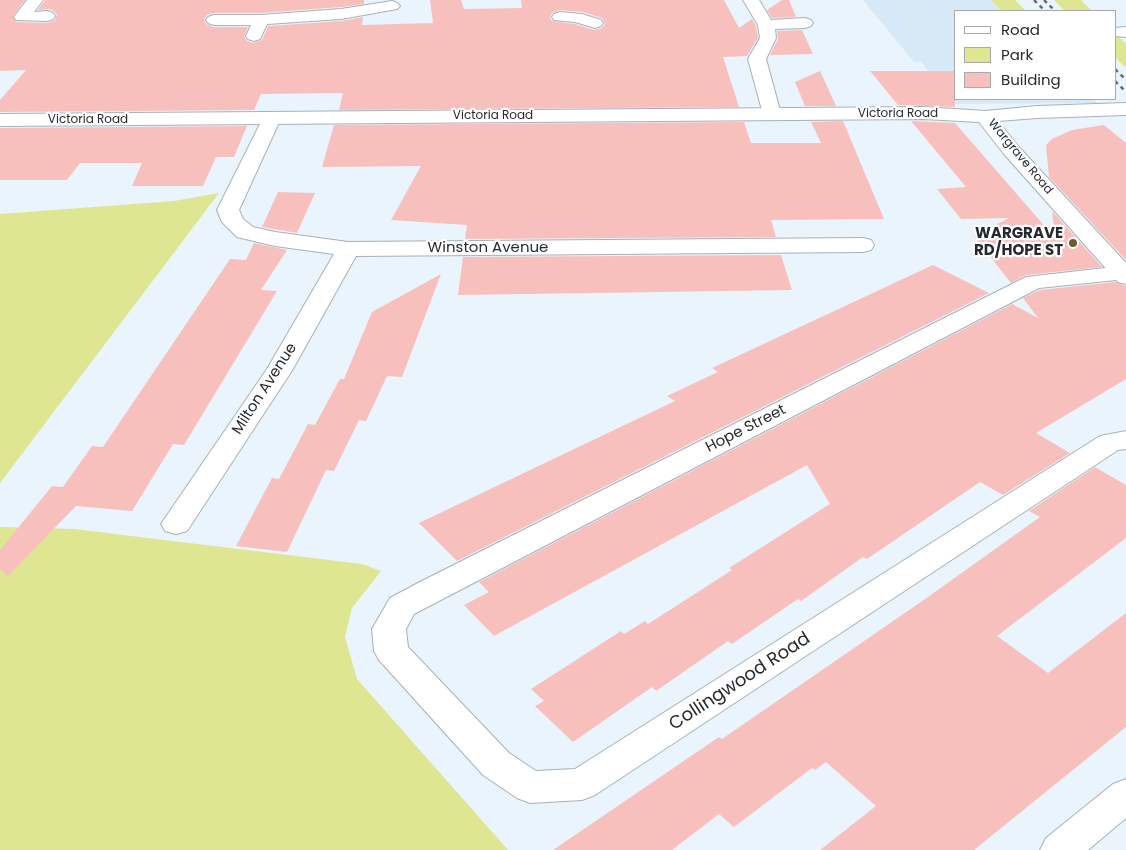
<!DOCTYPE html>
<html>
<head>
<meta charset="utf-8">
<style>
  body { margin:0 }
  #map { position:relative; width:1126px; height:850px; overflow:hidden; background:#e9f4fd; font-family:Poppins,sans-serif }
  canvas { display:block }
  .legend { position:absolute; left:954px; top:10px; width:162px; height:90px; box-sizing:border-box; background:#fff; border:1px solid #a8aaab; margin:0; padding:6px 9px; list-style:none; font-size:15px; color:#262a2e }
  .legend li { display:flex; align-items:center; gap:10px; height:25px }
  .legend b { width:25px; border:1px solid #a8aaab }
</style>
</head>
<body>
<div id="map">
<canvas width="1126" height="850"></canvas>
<ul class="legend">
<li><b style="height:6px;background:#fff"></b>Road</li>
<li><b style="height:14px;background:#dee692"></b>Park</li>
<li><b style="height:14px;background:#f8c0bd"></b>Building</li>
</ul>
</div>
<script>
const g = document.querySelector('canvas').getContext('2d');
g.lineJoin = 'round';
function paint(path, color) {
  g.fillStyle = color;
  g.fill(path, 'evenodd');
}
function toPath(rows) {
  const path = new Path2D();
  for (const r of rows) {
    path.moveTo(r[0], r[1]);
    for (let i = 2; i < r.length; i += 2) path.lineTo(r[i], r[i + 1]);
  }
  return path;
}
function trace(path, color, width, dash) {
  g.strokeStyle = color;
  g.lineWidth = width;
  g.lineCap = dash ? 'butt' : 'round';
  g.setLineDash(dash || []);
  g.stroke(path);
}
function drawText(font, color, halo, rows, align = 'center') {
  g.font = font + ' Poppins,sans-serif';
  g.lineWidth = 4.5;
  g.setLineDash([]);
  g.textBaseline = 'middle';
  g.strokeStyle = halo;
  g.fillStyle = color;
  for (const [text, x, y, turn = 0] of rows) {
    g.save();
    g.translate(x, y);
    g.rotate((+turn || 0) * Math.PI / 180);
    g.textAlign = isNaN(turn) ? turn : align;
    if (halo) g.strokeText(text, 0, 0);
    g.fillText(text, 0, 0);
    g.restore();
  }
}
const built = toPath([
  [863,0,991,0,1002,11,955,11,955,99,1093,99,1097,103,949,104,922,62,914,62]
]);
const green = toPath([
  [991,0,1015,0,1026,11,1002,11],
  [1054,0,1081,0,1092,11,1065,11],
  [1115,33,1126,44,1126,68,1115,57],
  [219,193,0,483,0,214,174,201],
  [0,527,74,529,362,564,381,571,352,608,345,637,357,679,508,850,0,850]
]);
const building = toPath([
  [0,0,25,0,13,16,16,22,47,23,55,20,57,15,54,11,48,9,38,10,45,0,364,0,364,4,341,7,261,13,214,13,207,15,204,19,206,24,213,27,248,27,244,37,247,41,253,43,262,40,268,26,341,21,363,17,362,25,433,23,430,0,461,0,464,9,522,8,521,0,724,0,739,28,752,19,756,26,758,38,747,56,723,57,739,107,339,110,343,93,261,94,254,110,0,112,0,100,26,70,0,71],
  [560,10,583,12,602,18,605,24,602,28,594,30,575,24,552,21,550,18,552,13],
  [782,0,789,0,796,17,772,18,767,10],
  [802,30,813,54,770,55,778,39,777,31],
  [820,71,836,106,805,106,795,82],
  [870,71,955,71,955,107,898,105],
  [843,121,884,219,771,220,776,237,465,239,467,225,391,220,421,166,322,167,334,125,744,122,751,143,821,143,811,122],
  [911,121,955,123,1055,238,1052,211,1102,267,1026,275,1011,283,974,236,1009,218,961,219,937,189,966,187],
  [1104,125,1126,143,1126,260,1049,177,1046,145,1052,139,1072,130],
  [247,126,234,157,216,157,203,186,132,186,142,163,80,163,67,180,0,180,0,128],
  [278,192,315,193,297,233,262,227],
  [254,243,287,250,261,290,277,291,184,445,173,444,132,511,76,506,8,576,0,569,0,550,52,486,63,487,92,446,103,447,230,259,246,260],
  [781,255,792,290,458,295,463,257],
  [933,265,989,293,457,561,419,523,675,401,667,396,718,372,712,368],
  [441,274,402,377,387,376,366,421,359,420,334,471,326,470,287,552,236,546,272,478,279,479,308,424,315,425,340,379,344,379,372,312],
  [1115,282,1126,286,1126,379,1036,433,1070,453,1003,495,980,482,867,559,863,557,801,601,798,599,732,644,728,641,656,691,652,687,573,742,535,706,544,701,531,689,621,631,624,634,645,621,648,624,732,570,729,568,830,504,807,465,494,636,464,605,489,592,479,582,1012,304,1038,318,1023,298,1040,290],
  [1095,467,1126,485,1126,538,997,636,1048,673,1126,613,1126,727,974,850,820,850,876,806,826,762,815,770,812,768,734,827,719,814,672,850,553,850,719,737,722,739,928,597,1040,517,1029,511]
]);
const street = toPath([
  [27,0,43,0,34,12,47,11,53,13,55,16,53,19,47,21,16,20,14,17,27,0],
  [743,0,759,0,771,20,805,18,811,20,813,23,811,26,805,28,775,29,776,38,766,59,781,114,779,118,772,120,765,118,763,114,748,59,760,38,758,25,743,0],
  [392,1,397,3,400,6,397,9,341,19,267,24,260,39,254,41,248,39,246,36,251,25,214,25,208,23,206,20,208,17,214,15,261,15,341,9,392,1],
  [560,12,582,14,601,20,603,23,601,26,595,28,575,22,554,20,552,17,554,14,560,12],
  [1126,27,1126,37,1115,36,1115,28,1126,27],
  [272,112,279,114,281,118,239,210,243,219,253,227,275,232,348,242,863,238,871,240,874,245,871,250,863,252,356,256,293,369,187,531,176,534,165,531,161,524,267,369,334,254,275,246,237,237,222,222,217,210,265,114,272,112],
  [1123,266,1126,267,1126,279,1039,288,414,614,406,629,408,647,509,753,536,771,575,769,1100,436,1126,431,1126,449,1118,450,595,795,582,800,530,803,517,798,483,775,379,660,374,651,372,629,390,598,418,583,1026,277,1123,266],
  [1126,779,1126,818,1088,850,1040,850,1046,838,1113,784,1126,779]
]);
const secondary = toPath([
  [1126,103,1126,115,1037,118,998,121,1018,146,1126,263,1126,284,1118,282,1004,154,979,122,924,119,0,126,0,114,924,107,985,111,1037,106,1126,103]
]);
const rail = toPath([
  [1034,0,1045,11],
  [1044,0,1055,11],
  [1115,69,1126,80],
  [1115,81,1126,92]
]);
const markers = [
  [1073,243,5,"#6a5d2a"]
];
const farStreetnames = [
  ["Victoria Road",898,114],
  ["Victoria Road",493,116],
  ["Victoria Road",88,120],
  ["Wargrave Road",1020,157,50]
];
const poiNames = [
  ["WARGRAVE",1063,234],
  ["RD/HOPE ST",1063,251]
];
const streetNames = [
  ["Winston Avenue",488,248],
  ["Milton Avenue",265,389,-57],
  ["Hope Street",746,429,-27]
];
const nearStreetnames = [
  ["Collingwood Road",740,682,-33]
];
paint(built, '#d7e8f6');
paint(green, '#dee692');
paint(building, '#f8c0bd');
trace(street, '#a7b1b9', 2);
trace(secondary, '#a7b1b9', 2);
paint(street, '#fff');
paint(secondary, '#fff');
trace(rail, '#666d72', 2.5, [4, 4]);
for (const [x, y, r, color] of markers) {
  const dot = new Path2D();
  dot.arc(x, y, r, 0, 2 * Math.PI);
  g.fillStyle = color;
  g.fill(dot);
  trace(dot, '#fff', 2);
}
drawText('12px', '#262a2e', '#fff', farStreetnames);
drawText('bold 15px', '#262a2e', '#fff', poiNames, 'right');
drawText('15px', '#262a2e', '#fff', streetNames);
drawText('18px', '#262a2e', '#fff', nearStreetnames);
</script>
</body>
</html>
